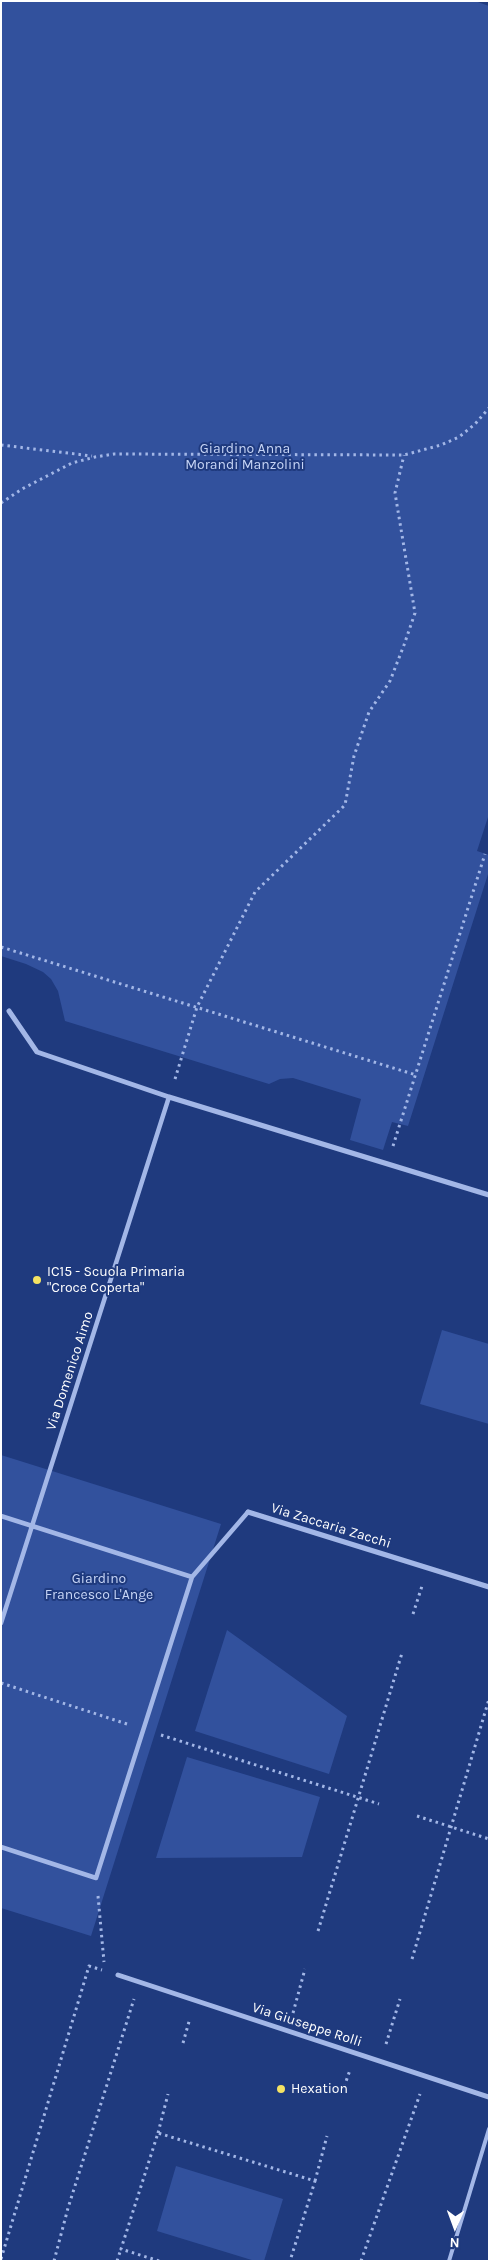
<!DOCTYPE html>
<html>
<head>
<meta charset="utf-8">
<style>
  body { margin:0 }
  #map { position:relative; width:490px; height:2262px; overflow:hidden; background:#1f3a7e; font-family:Karla,sans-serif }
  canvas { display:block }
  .frame { position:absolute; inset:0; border:2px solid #fff; pointer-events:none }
  .north { position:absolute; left:430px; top:2202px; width:50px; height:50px; -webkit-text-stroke:4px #1f3a7e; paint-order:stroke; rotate:182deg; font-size:14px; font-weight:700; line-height:20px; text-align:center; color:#fff }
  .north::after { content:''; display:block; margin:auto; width:18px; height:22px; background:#fff; clip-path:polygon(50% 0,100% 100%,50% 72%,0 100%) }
</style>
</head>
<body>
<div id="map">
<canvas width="490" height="2262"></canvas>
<div class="frame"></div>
<div class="north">N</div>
</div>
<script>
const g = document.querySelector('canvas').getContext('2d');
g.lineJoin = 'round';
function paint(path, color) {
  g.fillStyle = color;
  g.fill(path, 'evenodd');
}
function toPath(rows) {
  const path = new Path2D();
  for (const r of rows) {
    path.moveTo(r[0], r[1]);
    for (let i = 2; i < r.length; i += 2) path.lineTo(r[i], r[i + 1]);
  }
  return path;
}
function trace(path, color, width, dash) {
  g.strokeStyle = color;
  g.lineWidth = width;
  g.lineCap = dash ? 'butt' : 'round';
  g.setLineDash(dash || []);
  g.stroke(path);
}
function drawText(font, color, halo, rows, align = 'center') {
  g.font = font + ' Karla,sans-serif';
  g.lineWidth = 4;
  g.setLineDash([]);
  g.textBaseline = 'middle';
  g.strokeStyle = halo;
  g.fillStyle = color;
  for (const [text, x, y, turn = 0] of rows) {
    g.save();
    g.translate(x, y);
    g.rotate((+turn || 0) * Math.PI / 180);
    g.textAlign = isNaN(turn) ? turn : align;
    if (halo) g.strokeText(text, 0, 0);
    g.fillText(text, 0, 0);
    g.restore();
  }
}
const green = toPath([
  [1,1,475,1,489,6,489,814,477,851,489,855,489,871,408,1126,392,1122,383,1150,350,1140,361,1099,293,1078,280,1079,269,1084,65,1021,58,991,51,979,43,972,26,964,1,956],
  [442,1330,489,1344,489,1424,420,1404],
  [1,1455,221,1524,91,1936,1,1908],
  [227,1630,347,1716,329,1774,195,1731],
  [187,1757,320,1797,302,1857,156,1858],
  [176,2166,283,2199,264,2261,255,2261,157,2231]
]);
const path = toPath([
  [1,445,92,456],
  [1,503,22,489,72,463,95,457,114,454,404,455,441,445,459,437,475,424,489,408],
  [1,947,416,1075],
  [175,1079,197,1007,255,892,345,805,354,756,369,712,390,681,404,645,415,613,395,493,404,455],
  [393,1146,485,854],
  [413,1614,422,1586],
  [1,1683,127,1724],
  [161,1735,379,1804],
  [417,1816,489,1839],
  [98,1896,104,1962],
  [318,1931,402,1653],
  [412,1959,489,1699],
  [293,2013,305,1969],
  [183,2043,190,2018],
  [386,2044,400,1999],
  [342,2093,350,2070],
  [158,2133,168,2094],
  [315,2181,327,2136],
  [1,2259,89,1966,102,1970],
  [54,2261,68,2208,134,1999],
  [117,2261,121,2249],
  [159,2261,121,2249,158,2133,315,2181,290,2261],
  [361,2261,420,2094]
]);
const service = toPath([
  [449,2261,489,2129]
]);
const pedestrian = toPath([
  [1,1516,192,1577,96,1878,1,1847],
  [192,1577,248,1512],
  [1,1623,169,1097]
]);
const minor = toPath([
  [9,1011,37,1052,169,1097,489,1195],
  [248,1512,489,1587],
  [118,1975,489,2097]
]);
const markers = [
  [37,1280,5,"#f5e363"],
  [281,2089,5,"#f5e363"]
];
const parkNames = [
  ["Giardino Anna",245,449],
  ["Morandi Manzolini",245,465],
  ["Giardino",99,1579],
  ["Francesco L'Ange",99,1595]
];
const poiNames = [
  ["IC15 - Scuola Primaria",47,1272],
  ["\"Croce Coperta\"",47,1288],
  ["Hexation",291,2089]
];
const streetNames = [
  ["Via Domenico Aimo",70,1371,-72],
  ["Via Zaccaria Zacchi",331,1526,17],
  ["Via Giuseppe Rolli",307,2025,18]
];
paint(green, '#32519d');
trace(path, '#a3b7e7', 3, [2.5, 4]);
trace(service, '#a3b7e7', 4);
trace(pedestrian, '#a3b7e7', 4.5);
trace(minor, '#a3b7e7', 5);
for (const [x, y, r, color] of markers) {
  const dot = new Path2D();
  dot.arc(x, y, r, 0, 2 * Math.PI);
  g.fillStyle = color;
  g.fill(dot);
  trace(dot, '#1f3a7e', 2);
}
drawText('14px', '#c7d5f6', '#1f3a7e', parkNames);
drawText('14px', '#fff', '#1f3a7e', poiNames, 'left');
drawText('14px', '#fff', '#1f3a7e', streetNames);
</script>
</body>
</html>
